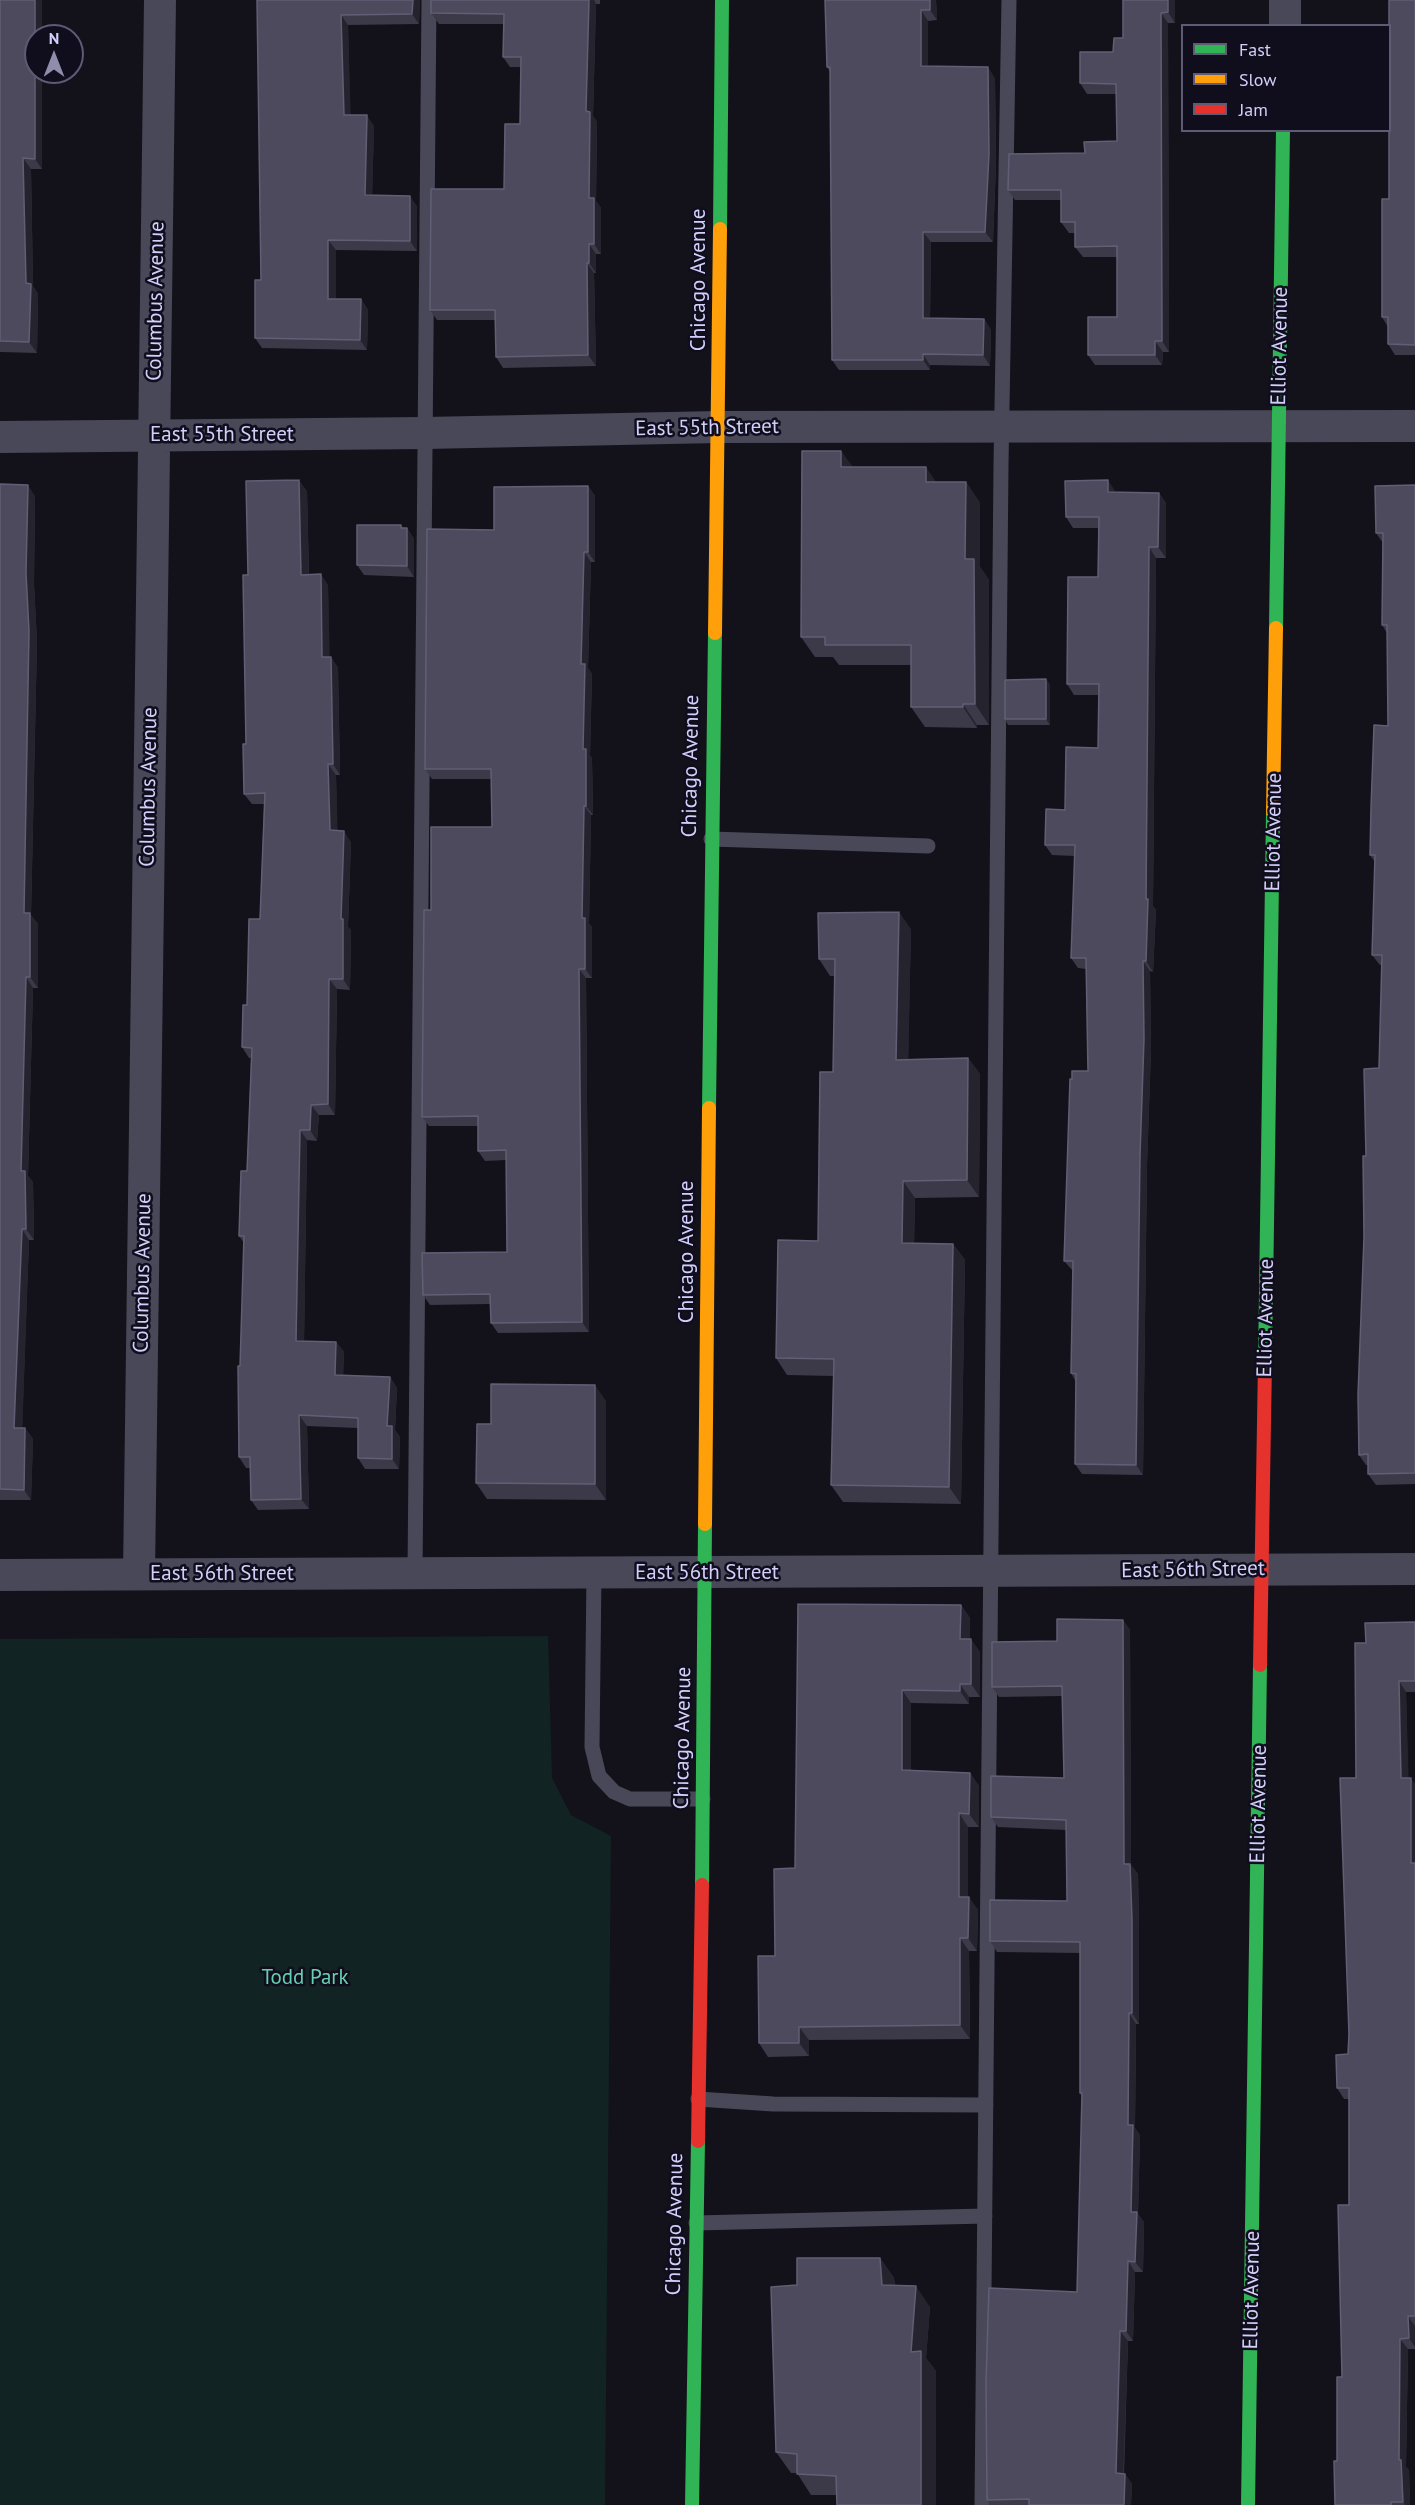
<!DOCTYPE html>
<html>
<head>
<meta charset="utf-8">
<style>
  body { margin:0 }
  #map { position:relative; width:1415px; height:2505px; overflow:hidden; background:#13121a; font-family:"PT Sans",sans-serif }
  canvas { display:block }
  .legend { position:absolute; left:1181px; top:24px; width:210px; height:108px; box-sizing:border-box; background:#100e1d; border:2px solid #5e5b75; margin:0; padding:8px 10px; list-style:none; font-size:18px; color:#d2cffa }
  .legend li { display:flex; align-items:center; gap:12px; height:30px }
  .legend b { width:30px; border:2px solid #5e5b75 }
  .north { position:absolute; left:24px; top:24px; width:60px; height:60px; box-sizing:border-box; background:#100e1d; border:2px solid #5e5b75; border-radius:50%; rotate:0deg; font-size:16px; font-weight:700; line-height:24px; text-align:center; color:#d2cffa }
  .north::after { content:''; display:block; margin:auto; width:21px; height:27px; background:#8f8dac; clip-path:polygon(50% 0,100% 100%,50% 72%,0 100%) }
</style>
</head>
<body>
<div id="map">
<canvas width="1415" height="2505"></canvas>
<ul class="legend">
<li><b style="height:8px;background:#30b455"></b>Fast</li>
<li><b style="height:8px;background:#ff9f0a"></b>Slow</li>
<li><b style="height:8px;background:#e5322d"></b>Jam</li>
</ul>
<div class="north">N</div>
</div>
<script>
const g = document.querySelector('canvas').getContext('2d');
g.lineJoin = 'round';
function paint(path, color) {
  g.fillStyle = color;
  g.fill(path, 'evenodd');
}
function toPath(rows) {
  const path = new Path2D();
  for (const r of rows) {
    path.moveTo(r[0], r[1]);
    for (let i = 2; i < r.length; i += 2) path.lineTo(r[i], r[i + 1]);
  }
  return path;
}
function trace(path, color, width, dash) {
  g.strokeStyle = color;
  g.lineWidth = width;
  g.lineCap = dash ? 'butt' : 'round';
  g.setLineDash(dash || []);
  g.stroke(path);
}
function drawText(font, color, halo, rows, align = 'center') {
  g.font = font + ' "PT Sans",sans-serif';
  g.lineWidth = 5;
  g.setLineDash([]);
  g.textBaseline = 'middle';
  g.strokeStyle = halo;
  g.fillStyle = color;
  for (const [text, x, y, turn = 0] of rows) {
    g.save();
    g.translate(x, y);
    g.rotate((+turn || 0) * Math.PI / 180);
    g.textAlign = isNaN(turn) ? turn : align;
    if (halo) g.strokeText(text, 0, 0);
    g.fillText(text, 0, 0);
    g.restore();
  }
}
const green = toPath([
  [548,1636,552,1778,571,1815,611,1836,605,2505,0,2505,0,1639]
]);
const lane = toPath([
  [711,839,928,846],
  [415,1573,429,0],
  [594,1573,592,1747,599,1776,614,1792,630,1799,703,1799],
  [698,2099,773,2104,986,2105],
  [696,2223,985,2216],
  [982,2505,1001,465,1009,0]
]);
const street = toPath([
  [1285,26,1285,0],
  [0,437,425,433,718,427,1415,426],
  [139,1574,160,0],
  [0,1575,1415,1569]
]);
const fast = toPath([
  [720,229,722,0],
  [1276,628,1283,130],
  [709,1108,715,633],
  [1265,1362,1273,812],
  [702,1885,705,1524],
  [692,2505,698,2141],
  [1248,2505,1260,1665]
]);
const slow = toPath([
  [715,633,720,229],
  [1273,812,1276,628],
  [705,1524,709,1108]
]);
const jam = toPath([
  [1260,1665,1265,1362],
  [698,2141,702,1885]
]);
const wall = toPath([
  [0,0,42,0,42,36,36,36,36,72,42,72,42,169,31,169,33,286,38,294,37,353,0,352],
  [257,0,420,0,419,24,348,25,350,115,374,126,372,195,417,206,417,251,336,250,336,299,361,299,368,310,367,350,262,348,255,338,261,280],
  [431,0,600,0,600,4,596,4,593,116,597,122,596,201,601,208,601,254,596,254,596,273,594,273,596,366,503,368,496,357,495,320,437,320,430,310,504,189,520,124,521,67,510,67,503,57,504,24,439,24,431,13],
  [825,0,936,0,937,20,928,21,928,66,995,78,996,164,993,242,931,242,930,318,984,319,991,330,990,366,930,365,930,370,839,370,832,360,830,72,827,67],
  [1123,0,1175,0,1175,23,1168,23,1169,352,1163,352,1162,365,1095,365,1088,355,1117,317,1117,257,1083,257,1075,247,1075,233,1069,233,1061,222,1061,200,1015,200,1008,190,1085,153,1117,141,1117,94,1087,94,1080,83,1113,52,1123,38],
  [1415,0,1415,355,1395,355,1388,344,1388,327,1382,317,1389,199],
  [841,451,852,467,936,482,966,482,980,503,980,567,989,580,989,725,977,725,977,728,925,727,911,707,911,665,839,665,833,657,815,657,801,637],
  [0,484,35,496,34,584,37,642,31,915,38,924,38,988,33,988,28,1176,33,1182,34,1240,29,1240,22,1428,25,1428,33,1439,31,1500,0,1500],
  [1415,485,1415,1484,1376,1485,1368,1474,1368,1465,1366,1465,1359,1455,1366,1156,1379,1068,1382,965,1380,965,1372,955,1375,862,1370,855,1388,726,1387,633,1382,625,1383,543,1376,533],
  [588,486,595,496,595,562,591,562,588,668,592,674,590,755,592,759,593,815,591,815,589,924,592,927,592,978,586,978,589,1332,498,1333,491,1323,490,1304,430,1305,423,1295,507,1252,506,1160,485,1161,478,1151,478,1126,429,1126,422,1117,431,910,492,827,491,779,432,779,425,769,494,530],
  [307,491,309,575,328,585,329,657,331,657,338,668,340,775,336,775,337,831,351,842,348,927,351,930,350,990,337,989,335,1115,319,1115,317,1141,307,1140,304,1341,336,1342,344,1352,343,1375,390,1377,397,1388,395,1430,400,1437,399,1469,365,1469,358,1458,358,1428,307,1426,309,1509,258,1510,251,1500,250,1468,246,1468,239,1457,244,1243,239,1236,247,1171,251,1058,249,1058,242,1047,247,1005,260,919,264,804,252,804,244,794,246,744,248,575],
  [1115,491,1115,492,1159,493,1166,503,1166,558,1156,558,1153,906,1156,910,1153,972,1150,971,1151,1050,1147,1166,1143,1475,1082,1474,1075,1464,1076,1382,1071,1373,1073,1271,1064,1261,1072,1079,1088,1071,1086,969,1078,968,1071,958,1075,856,1052,855,1045,845,1098,748,1099,695,1074,695,1067,684,1098,577,1098,528,1073,528,1066,517],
  [401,525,403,528,407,528,414,539,414,577,364,575,357,565],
  [1046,679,1050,685,1050,725,1008,725,1005,719],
  [911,929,908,1059,968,1058,980,1074,979,1197,915,1198,914,1243,953,1244,965,1260,961,1504,843,1502,831,1485,833,1376,787,1375,776,1358,818,1241,833,1072,835,976,830,976,819,959],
  [606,1401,606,1500,487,1499,476,1483,491,1424],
  [798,1604,961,1605,970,1618,970,1639,980,1652,980,1697,969,1697,969,1704,911,1703,911,1770,970,1773,979,1786,979,1827,968,1827,968,1897,978,1910,977,1951,969,1951,970,2039,809,2040,809,2056,768,2057,759,2043,775,1956,795,1868],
  [1123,1620,1130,1630,1131,1865,1138,1874,1139,1930,1139,2024,1136,2024,1135,2128,1140,2135,1138,2214,1144,2222,1143,2272,1135,2272,1133,2341,1128,2341,1124,2474,1125,2474,1132,2484,1131,2505,990,2505,987,2500,1077,2292,1082,2097,1080,2093,1080,1953,997,1952,990,1941,1067,1901,1066,1830,998,1827,991,1817,1064,1778,1062,1696,999,1697,992,1687,1057,1641],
  [1415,1622,1415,1692,1406,1692,1408,1778,1415,1784,1415,2349,1408,2349,1406,2467,1409,2470,1410,2505,1335,2505,1342,2377,1349,2205,1349,2099,1344,2099,1337,2088,1348,2054,1356,1778,1366,1643],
  [880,2258,894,2278,895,2286,930,2307,926,2358,936,2371,936,2505,836,2495,811,2495,797,2473,791,2473,776,2452,797,2285]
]);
const shadedWall = toPath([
  [35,0,42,0,42,36,36,36,36,72,42,72,42,169,35,159],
  [413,0,420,0,419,24,412,14],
  [589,0,594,0,596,4,593,116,597,122,596,201,601,208,601,254,594,244,589,198,586,111],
  [930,0,936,0,937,20,930,10],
  [1168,0,1175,0,1175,23,1168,12],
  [921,10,928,21,928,77,921,66],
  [1161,13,1168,23,1169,352,1162,341],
  [341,15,348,25,351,125,344,115],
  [988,67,995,78,996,164,993,242,985,232],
  [367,115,374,126,372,206,365,195],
  [23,158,31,169,33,286,38,294,37,353,29,342,26,283],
  [410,196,417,206,417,251,410,241],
  [923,232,931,242,930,329,923,318],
  [328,240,336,250,336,310,328,299],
  [589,244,596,254,596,273,589,263],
  [587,263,594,273,596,366,588,355],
  [361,299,368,310,367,350,360,340],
  [984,319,991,330,990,366,983,355],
  [1155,341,1163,352,1162,365,1155,355],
  [923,354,930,365,930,370,923,360],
  [841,451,856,471,841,467],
  [926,467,940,488,926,482],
  [299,480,307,491,309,585,301,575],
  [1108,480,1115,491,1115,502,1108,492],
  [966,482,980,503,980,567,989,580,989,725,975,704,965,559],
  [28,485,35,496,34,584,37,642,31,915,38,924,38,988,30,977,24,913,26,573],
  [588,486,595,496,595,562,588,552],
  [1159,493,1166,503,1166,558,1158,547],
  [401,525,407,533,407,528,414,539,414,577,407,566],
  [1149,547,1156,558,1153,906,1156,910,1153,972,1146,961],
  [584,552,591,562,588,668,592,674,590,755,592,759,593,815,586,806,583,749,581,664],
  [321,574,328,585,330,668,322,657],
  [331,657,338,668,340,775,333,764],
  [1046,679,1050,685,1050,725,1046,719],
  [963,704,977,725,977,728,963,707],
  [328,764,336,775,338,841,330,830],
  [584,806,591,815,589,924,592,927,592,978,585,969,582,918],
  [344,831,351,842,348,927,351,930,350,990,343,979,341,919],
  [899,912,911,929,908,1077,896,1060],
  [1143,961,1150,971,1151,1050,1147,1166,1143,1475,1136,1465],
  [579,969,586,978,589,1332,582,1322],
  [26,977,33,988,28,1176,33,1182,34,1240,26,1229,21,1171],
  [329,979,337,989,335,1115,328,1104],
  [968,1058,980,1074,979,1197,967,1180],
  [311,1105,319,1115,317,1141,310,1130],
  [300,1130,307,1140,304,1351,296,1341],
  [903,1181,915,1198,914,1259,902,1243],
  [22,1229,29,1240,22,1439,14,1428],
  [953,1244,965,1260,961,1504,949,1487],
  [336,1342,344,1352,343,1385,335,1375],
  [390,1377,397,1388,395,1430,400,1437,399,1469,392,1459,387,1426],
  [595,1385,606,1401,606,1500,595,1484],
  [299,1415,307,1426,309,1509,301,1499],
  [25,1428,33,1439,31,1500,24,1490],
  [961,1605,970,1618,970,1653,960,1639],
  [1123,1620,1130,1630,1131,1865,1138,1874,1139,1930,1139,2024,1132,2013,1124,1864],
  [971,1639,980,1652,980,1697,971,1684],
  [1399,1681,1406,1692,1409,1789,1401,1778],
  [960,1684,969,1697,969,1704,960,1691],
  [902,1690,911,1703,911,1783,902,1770],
  [970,1773,979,1786,979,1827,969,1814],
  [1411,1778,1415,1784,1415,1869,1411,1863],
  [959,1813,968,1827,968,1902,969,1897,978,1910,977,1951,968,1938,959,1897],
  [960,1938,969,1951,970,2039,960,2025],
  [1129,2013,1136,2024,1135,2128,1140,2135,1138,2214,1144,2222,1143,2272,1135,2262,1131,2212,1128,2125],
  [799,2027,809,2040,809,2056,799,2043],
  [880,2258,894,2278,896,2305,882,2285],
  [1128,2261,1135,2272,1133,2341,1126,2331],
  [916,2286,930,2307,926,2358,936,2371,936,2505,921,2505,911,2352],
  [1408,2316,1415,2326,1415,2347,1409,2338],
  [1120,2331,1128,2341,1123,2484,1116,2473],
  [1400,2339,1408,2349,1406,2467,1409,2470,1410,2505,1405,2505,1403,2502,1399,2460],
  [1125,2474,1132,2484,1131,2505,1124,2505]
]);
const building = toPath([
  [0,0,35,0,35,159,23,158,26,283,31,284,29,342,0,341,0,0],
  [257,0,413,0,412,14,341,15,344,115,367,115,365,195,410,196,410,241,328,240,328,299,361,299,360,340,255,338,255,280,261,280,257,0],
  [431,0,589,0,586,111,590,112,589,198,594,198,594,244,589,244,589,263,587,263,588,355,496,357,495,310,430,310,431,189,504,189,505,124,520,124,521,57,503,57,504,14,431,13,431,0],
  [825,0,930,0,930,10,921,10,921,66,988,67,989,154,985,232,923,232,923,318,984,319,983,355,923,354,923,360,832,360,830,67,827,67,825,0],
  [1123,0,1168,0,1168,12,1161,13,1162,341,1155,341,1155,355,1088,355,1088,317,1117,317,1117,246,1075,247,1075,222,1061,222,1061,190,1008,190,1009,154,1085,153,1084,142,1117,141,1116,84,1080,83,1080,52,1113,52,1114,38,1123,38,1123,0],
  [1389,0,1415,0,1415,345,1388,344,1388,317,1382,317,1382,199,1389,199,1389,0],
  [802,451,841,451,841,467,926,467,926,482,966,482,965,559,974,559,975,704,963,704,963,707,911,707,911,645,825,645,825,637,801,637,802,451],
  [299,480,301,575,321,574,322,657,331,657,333,764,328,764,330,830,344,831,341,919,343,919,343,979,329,979,328,1104,311,1105,310,1130,300,1130,296,1341,336,1342,335,1375,390,1377,387,1426,392,1426,392,1459,358,1458,358,1418,299,1415,301,1499,251,1500,250,1457,239,1457,238,1366,240,1366,244,1236,239,1236,241,1171,247,1171,252,1048,242,1047,243,1005,247,1005,249,919,260,919,265,793,244,794,243,744,246,744,243,575,248,575,246,481,299,480],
  [1108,480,1108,492,1159,493,1158,547,1149,547,1146,899,1148,899,1146,961,1143,961,1144,1039,1140,1155,1136,1465,1075,1464,1076,1374,1071,1373,1073,1261,1064,1261,1070,1079,1072,1079,1072,1071,1088,1071,1086,958,1071,958,1075,845,1045,845,1046,809,1065,810,1066,747,1098,748,1099,684,1067,684,1068,577,1098,577,1099,517,1066,517,1065,481,1108,480],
  [0,484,28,485,26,573,29,631,24,913,30,913,30,977,26,977,21,1171,25,1171,26,1229,22,1229,14,1428,25,1428,24,1490,0,1489,0,484],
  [1415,485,1415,1473,1368,1474,1368,1454,1359,1455,1358,1395,1364,1237,1363,1156,1366,1156,1364,1069,1379,1068,1382,955,1372,955,1375,855,1370,855,1371,808,1374,725,1388,726,1387,625,1382,625,1383,533,1376,533,1375,486,1415,485],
  [588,486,588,552,584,552,581,664,585,664,583,749,586,749,586,806,584,806,582,918,585,918,585,969,579,969,582,1322,491,1323,490,1294,423,1295,422,1253,507,1252,506,1150,478,1151,478,1116,422,1117,424,910,431,910,431,827,492,827,491,769,425,769,427,529,494,530,494,487,588,486],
  [357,525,401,525,401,528,407,528,407,566,357,565,357,525],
  [1046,679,1046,719,1005,719,1005,680,1046,679],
  [899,912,896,1060,968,1058,967,1180,903,1181,902,1243,953,1244,949,1487,831,1485,834,1359,776,1358,778,1240,818,1241,820,1072,833,1072,835,959,819,959,818,913,899,912],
  [491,1384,595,1385,595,1484,476,1483,477,1424,491,1424,491,1384],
  [798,1604,961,1605,960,1639,971,1639,971,1684,960,1684,960,1691,902,1690,902,1770,970,1773,969,1814,959,1813,959,1897,969,1897,968,1938,960,1938,960,2025,799,2027,799,2043,759,2043,758,1956,775,1956,774,1869,795,1868,798,1604],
  [1057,1619,1123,1620,1124,1864,1130,1864,1132,1920,1132,2013,1129,2013,1128,2125,1133,2125,1131,2212,1137,2212,1135,2262,1128,2261,1126,2331,1120,2331,1116,2473,1125,2474,1124,2505,1029,2505,1029,2499,987,2500,986,2382,989,2288,1077,2292,1082,2093,1080,2093,1080,1942,990,1941,990,1900,1067,1901,1066,1820,991,1817,991,1776,1064,1778,1062,1686,992,1687,992,1642,1057,1641,1057,1619],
  [1415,1622,1415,1681,1399,1681,1401,1778,1411,1778,1411,1863,1415,1863,1415,2316,1408,2316,1409,2338,1400,2339,1399,2460,1401,2460,1403,2502,1391,2502,1391,2505,1335,2505,1334,2461,1337,2461,1337,2377,1342,2377,1338,2205,1349,2205,1349,2088,1337,2088,1336,2055,1348,2054,1349,2034,1340,1778,1356,1778,1355,1643,1366,1643,1365,1623,1415,1622],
  [797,2258,880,2258,882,2285,916,2286,911,2352,921,2351,921,2505,837,2505,836,2476,797,2474,797,2454,776,2452,771,2287,797,2285,797,2258]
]);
const streetNames = [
  ["Chicago Avenue",699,280,-90],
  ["Columbus Avenue",156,301,-89],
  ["Elliot Avenue",1280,346,-89],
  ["East 55th Street",707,428,-1],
  ["East 55th Street",222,435],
  ["Chicago Avenue",691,766,-89],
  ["Columbus Avenue",149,787,-89],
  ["Elliot Avenue",1274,832,-89],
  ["Chicago Avenue",687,1252,-90],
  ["Columbus Avenue",143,1273,-89],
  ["Elliot Avenue",1266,1318,-89],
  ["East 56th Street",1193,1570,-1],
  ["East 56th Street",707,1573],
  ["East 56th Street",222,1574],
  ["Chicago Avenue",683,1738,-89],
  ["Elliot Avenue",1259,1804,-89],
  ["Chicago Avenue",675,2224,-89],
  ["Elliot Avenue",1252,2290,-89]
];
const parkNames = [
  ["Todd Park",305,1978]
];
paint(green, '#122323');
trace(lane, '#484859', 15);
trace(street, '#484859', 32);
trace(fast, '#30b455', 14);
trace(slow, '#ff9f0a', 14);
trace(jam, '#e5322d', 14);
paint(wall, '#3c3a49');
paint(shadedWall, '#25232e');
paint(building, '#4c4a5c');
trace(building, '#615f75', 1.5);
drawText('21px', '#d2cffa', '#100e1d', streetNames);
drawText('21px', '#63d1b1', '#100e1d', parkNames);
</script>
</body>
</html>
